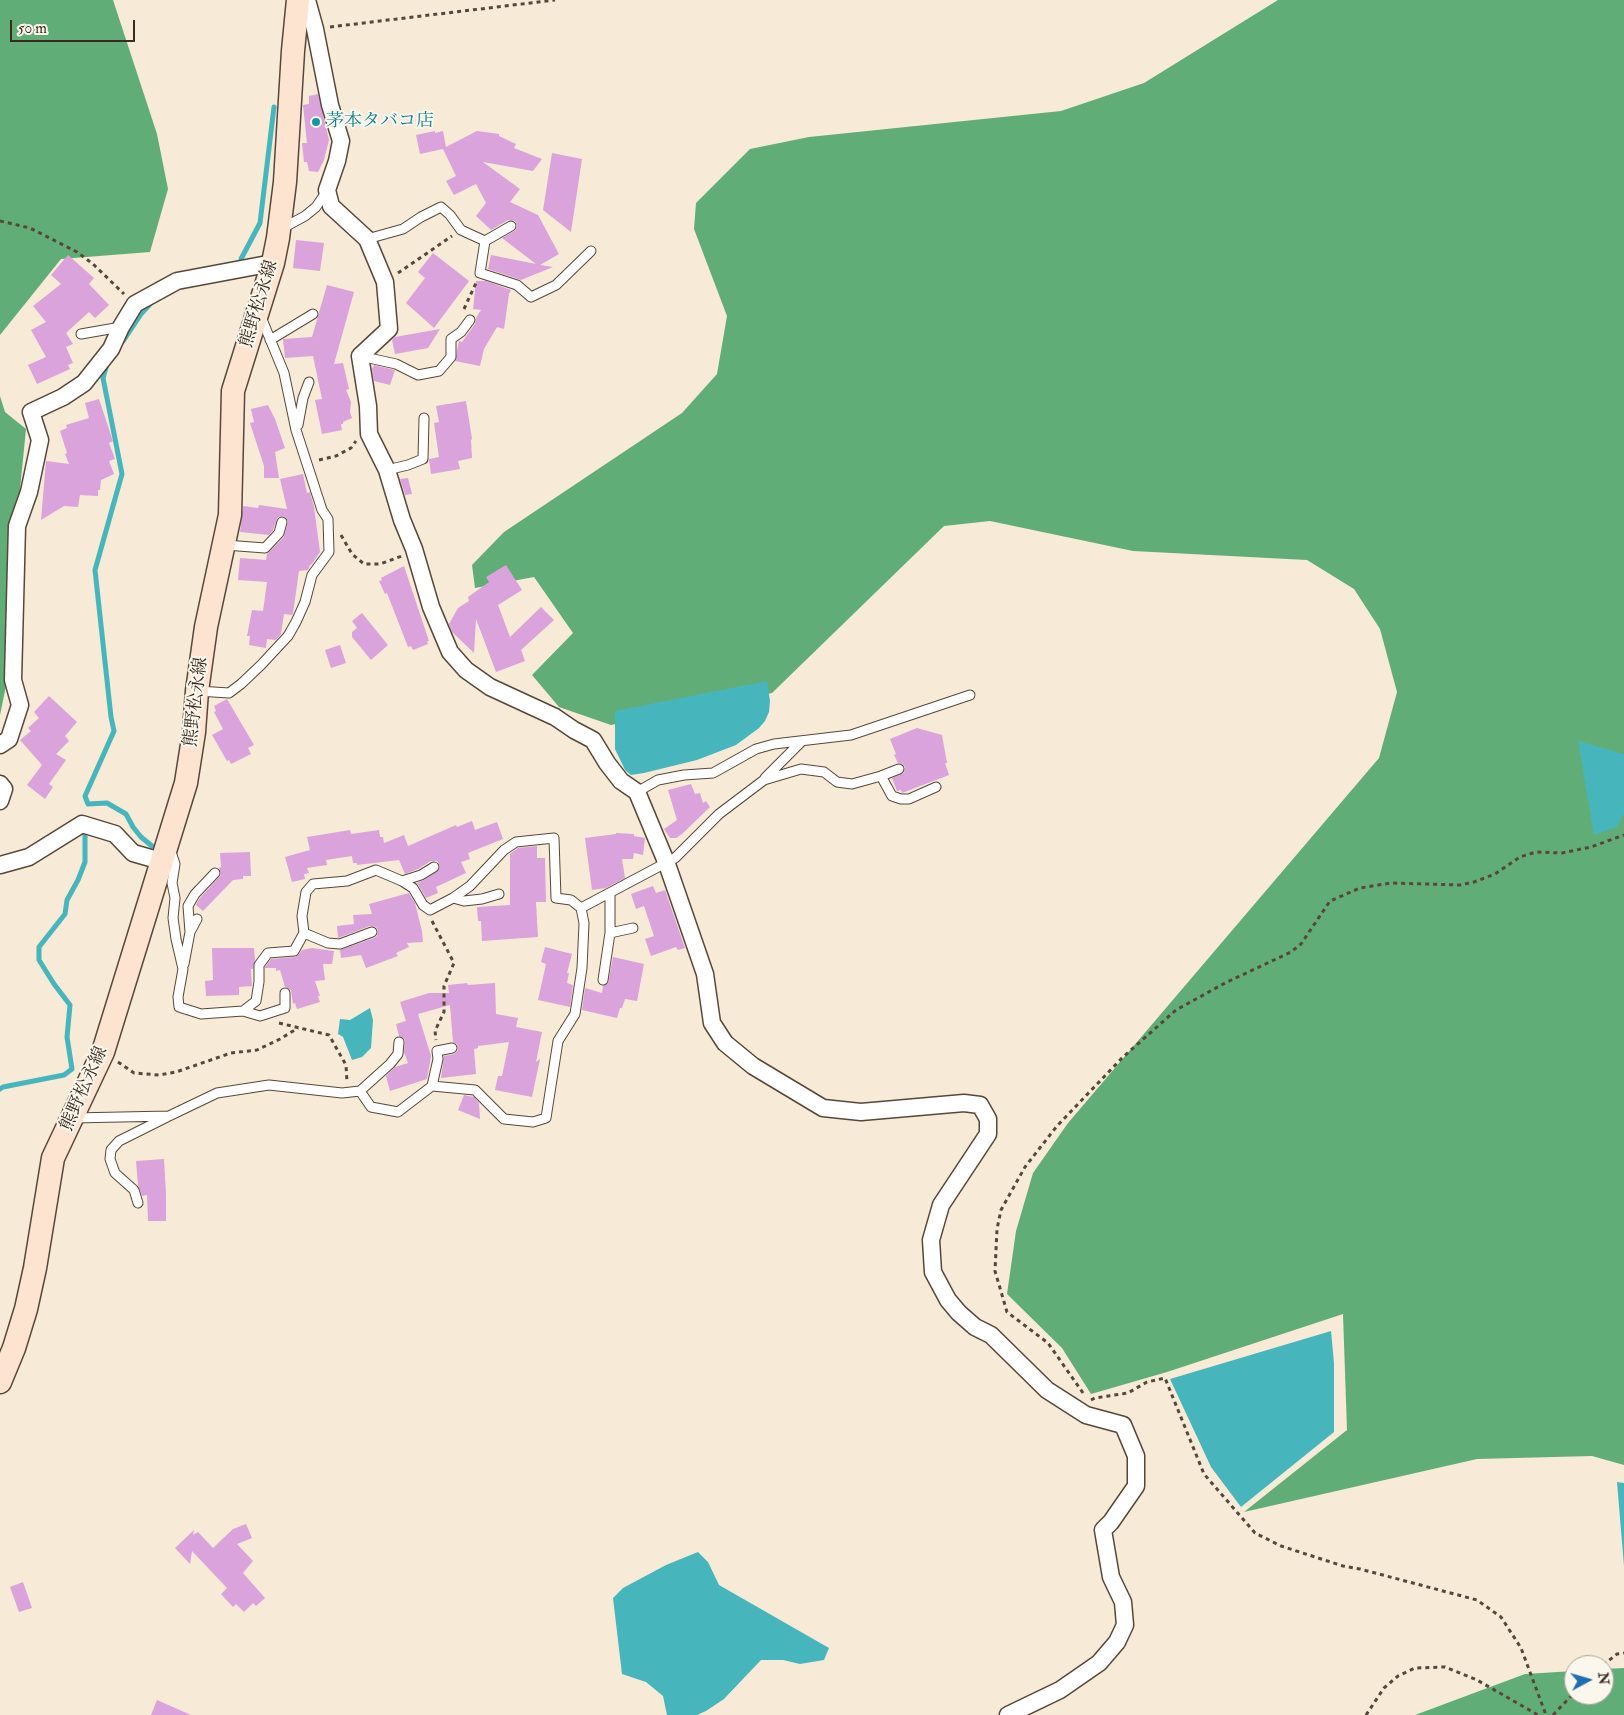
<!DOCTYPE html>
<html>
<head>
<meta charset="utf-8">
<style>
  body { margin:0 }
  #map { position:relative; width:1624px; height:1715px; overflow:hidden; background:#f7ead6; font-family:"IM FELL Double Pica",serif }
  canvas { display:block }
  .north { position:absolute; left:1564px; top:1655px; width:50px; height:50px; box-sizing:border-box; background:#fbf7ec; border:1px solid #aea59a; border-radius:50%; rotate:84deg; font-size:14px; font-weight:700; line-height:20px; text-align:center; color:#3b2a1e }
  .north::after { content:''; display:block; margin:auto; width:18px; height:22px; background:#1f6fb2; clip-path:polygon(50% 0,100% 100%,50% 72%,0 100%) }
  .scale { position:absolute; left:10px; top:20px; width:125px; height:22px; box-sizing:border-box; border:2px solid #3b2a1e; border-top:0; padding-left:6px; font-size:15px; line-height:18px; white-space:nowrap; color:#3b2a1e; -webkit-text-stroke:4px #fbf7ec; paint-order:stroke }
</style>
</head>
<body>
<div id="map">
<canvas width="1624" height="1715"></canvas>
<div class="north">N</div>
<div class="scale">50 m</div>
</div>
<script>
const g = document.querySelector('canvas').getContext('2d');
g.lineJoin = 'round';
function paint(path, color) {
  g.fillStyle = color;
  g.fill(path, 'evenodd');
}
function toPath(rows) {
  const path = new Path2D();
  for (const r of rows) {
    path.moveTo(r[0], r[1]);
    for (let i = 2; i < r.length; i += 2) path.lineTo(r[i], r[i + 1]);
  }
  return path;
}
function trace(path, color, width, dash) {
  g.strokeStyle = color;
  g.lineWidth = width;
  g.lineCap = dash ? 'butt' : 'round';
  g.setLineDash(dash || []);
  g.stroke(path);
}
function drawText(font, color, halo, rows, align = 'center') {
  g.font = font + ' "IM FELL Double Pica","Noto Serif JP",serif';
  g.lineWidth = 4;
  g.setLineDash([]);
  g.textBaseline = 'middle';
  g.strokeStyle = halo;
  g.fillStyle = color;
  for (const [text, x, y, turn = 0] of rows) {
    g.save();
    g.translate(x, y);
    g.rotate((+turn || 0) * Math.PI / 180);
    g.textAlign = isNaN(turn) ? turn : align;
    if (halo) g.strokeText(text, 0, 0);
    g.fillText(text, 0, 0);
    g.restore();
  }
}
const forest = toPath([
  [0,0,113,0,157,134,168,189,150,252,61,259,0,335],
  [1278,0,1624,0,1624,1465,1592,1456,1477,1459,1244,1512,1347,1430,1343,1314,1167,1372,1091,1394,1062,1348,1007,1294,1016,1231,1033,1173,1068,1123,1379,758,1397,692,1380,629,1354,589,1307,560,1133,551,990,521,944,526,772,693,611,725,559,707,532,675,573,633,534,577,475,588,472,565,504,532,682,413,717,374,727,316,694,229,696,203,750,149,809,137,1061,111,1144,83],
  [0,396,5,412,26,429,18,509,7,681,0,715],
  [1624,1668,1624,1715,1415,1715,1525,1674,1574,1671,1574,1695,1604,1695,1604,1669]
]);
const water = toPath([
  [767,681,770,701,769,712,765,721,759,728,736,745,697,760,644,773,631,775,625,770,615,749,615,711],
  [1578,741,1624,754,1624,813,1617,827,1594,835],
  [370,1008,373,1020,371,1048,362,1057,352,1060,343,1037,338,1034,340,1019,350,1020],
  [1331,1331,1334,1363,1334,1432,1241,1507,1211,1467,1170,1379],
  [1617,1482,1624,1483,1624,1566],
  [698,1552,708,1562,719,1585,829,1648,824,1660,800,1664,783,1660,761,1660,724,1699,706,1711,697,1715,667,1715,663,1696,646,1682,622,1674,613,1598,623,1588,666,1565]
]);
const stream = toPath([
  [241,259,260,223,274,107],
  [123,341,141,314,152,302],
  [107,364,103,378,122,474,95,570,111,717,114,731,85,796,88,804,107,803,126,814,133,827,141,837,152,846],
  [0,1089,3,1087,64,1075,72,1069,67,1037,70,1005,54,984,39,960,39,947,65,914,67,900,78,880,85,862,85,832]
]);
const building = toPath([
  [318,94,329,140,324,160,318,172,309,171,307,162,304,162,302,143,307,143,303,105,309,104,309,96],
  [435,131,435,133,443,131,446,147,477,131,499,134,499,136,516,144,514,148,542,159,533,171,483,162,520,189,510,202,538,215,559,254,540,265,553,267,521,280,488,269,491,255,536,264,502,238,516,230,517,226,515,221,508,220,491,230,476,216,486,203,476,184,454,195,446,181,456,176,443,149,420,154,416,135],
  [552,153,582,159,571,232,543,210],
  [296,240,324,243,320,271,293,268],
  [433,253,469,281,434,328,406,303,425,278,418,272],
  [68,255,94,278,89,284,109,305,95,318,89,312,66,333,73,344,66,347,73,363,68,365,70,369,37,384,28,365,46,357,31,330,46,322,33,306,61,284,51,275],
  [476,281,486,281,511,290,509,294,504,329,497,327,484,349,480,366,455,361,459,341,462,342,475,324,476,318,481,310,473,309],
  [327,285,354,292,334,364,343,363,349,389,346,390,351,402,350,412,352,418,343,422,343,424,341,424,342,430,322,434,315,400,322,399,313,356,285,358,283,339,312,337],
  [440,329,428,348,395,354,392,340,395,337],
  [374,365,395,370,390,385,374,381,372,369],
  [99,399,113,441,109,443,115,459,109,461,114,474,101,480,100,490,98,490,98,496,80,495,78,507,64,506,41,520,46,461,69,464,65,454,67,453,60,431,67,428,66,425,89,418,85,403],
  [466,401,472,439,471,440,472,458,458,461,460,469,431,474,429,459,439,457,434,423,439,422,436,406],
  [268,405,275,419,285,448,275,452,279,478,264,478,264,466,250,423,254,422,251,409],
  [303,474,307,493,310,492,314,507,320,552,312,564,310,565,308,570,299,571,293,613,292,615,284,614,281,634,276,640,267,639,266,648,249,645,250,636,247,636,252,610,263,611,267,582,238,580,240,558,266,560,267,554,284,537,288,521,284,516,278,517,273,530,269,535,240,532,243,506,258,508,259,505,287,509,280,479],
  [408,478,412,494,405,495,400,479],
  [506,565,522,590,498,605,510,637,541,607,554,620,521,650,525,661,496,672,476,619,474,653,452,632,449,624,458,608,469,601,468,597,489,582,486,577],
  [404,566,429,641,427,641,428,644,413,650,411,646,408,647,387,593,385,594,379,581,382,580,381,578],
  [362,613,388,645,371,660,352,637,352,632,357,628,352,621],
  [340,645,346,663,331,668,325,650],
  [49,696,77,722,65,736,69,741,56,754,66,760,49,784,53,787,45,799,27,785,42,765,20,740,31,731,28,728,39,718,34,712],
  [227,699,254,745,248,748,251,754,231,764,229,760,227,761,212,735,223,729,214,712,216,711,214,706],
  [917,728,942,735,947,763,945,763,949,775,902,793,901,790,897,791,892,778,904,773,905,767,902,764,898,763,894,755,896,754,890,739],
  [691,784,695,794,700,793,703,803,706,801,710,807,682,834,676,838,670,838,664,829,677,820,668,790],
  [472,821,475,830,497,822,503,839,468,853,470,859,461,862,466,873,436,887,438,893,426,898,417,883,424,880,439,870,440,866,437,861,431,861,418,869,405,874,399,860,357,865,357,863,353,863,352,856,326,860,327,865,307,868,309,873,304,874,305,879,292,882,285,857,310,850,307,837,350,830,351,834,379,830,380,837,383,837,384,843,404,835,408,846,456,825,457,827],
  [616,833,634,834,634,836,645,838,643,855,634,853,633,859,622,859,625,878,606,888,592,890,585,838,616,834],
  [537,846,537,858,545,858,546,902,536,902,538,937,482,941,481,921,478,921,477,907,510,905,510,854,518,848],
  [250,852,251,876,243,876,243,879,233,880,203,911,196,905,200,898,221,875,219,868,221,867,220,853],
  [653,886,656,893,665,890,685,948,678,950,676,947,651,956,645,939,654,936,644,906,636,909,631,894],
  [409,893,415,903,422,931,423,942,407,943,409,947,396,953,398,956,366,968,361,955,341,958,340,950,374,938,377,936,378,930,376,927,370,926,338,938,337,926,354,924,353,915,372,914,369,904],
  [545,947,572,954,567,973,569,973,567,983,573,985,570,1007,538,1000,546,964,541,962],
  [212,948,254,948,255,960,253,969,251,969,252,986,239,987,239,995,206,996,205,981,213,980],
  [312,948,334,951,332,964,323,964,325,980,315,981,320,996,318,996,320,1002,297,1009,295,1003,293,1004,291,990,285,987,280,970,276,971,276,968,265,968,265,967,271,959,295,957,299,954,302,950],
  [613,957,644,964,637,1001,625,999,622,1008,620,1008,617,1018,582,1010,585,988,602,993,603,986,608,983],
  [467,983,468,985,495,983,496,1014,518,1018,516,1027,542,1032,536,1062,540,1059,532,1097,495,1090,498,1076,502,1076,509,1042,478,1046,478,1048,474,1049,476,1074,441,1078,444,1056,454,1054,458,1050,457,1044,453,1042,450,1005,418,1014,431,1056,427,1079,390,1091,386,1076,395,1067,408,1063,404,1052,405,1040,399,1036,396,1024,406,1021,400,1002,429,993,449,993,448,985],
  [464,1095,474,1097,479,1103,480,1119,458,1110],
  [164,1159,166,1194,166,1221,148,1221,147,1195,142,1196,138,1185,136,1161],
  [246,1524,252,1538,237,1544,253,1561,243,1573,265,1598,256,1606,253,1603,244,1612,236,1604,233,1607,221,1594,227,1588,192,1551,190,1564,175,1548,194,1530,193,1535,198,1532,213,1548,233,1529],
  [23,1582,32,1608,19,1612,10,1587],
  [157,1700,191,1715,151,1715]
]);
const path = toPath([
  [330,27,555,0],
  [0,221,30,228,77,252,93,264,124,294],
  [398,273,452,236],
  [464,309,476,283],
  [319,460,336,456,351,448,356,441],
  [341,535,352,554,364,564,380,564,402,556],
  [432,921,454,963,444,986,444,1012,435,1031,436,1040],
  [279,1023,329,1035,346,1065,347,1082],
  [118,1062,134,1073,159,1075,176,1072,231,1053,257,1050,280,1039,298,1028],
  [1083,1393,1048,1343,1007,1312,995,1271,997,1229,1001,1210,1025,1167,1057,1126,1122,1058,1176,1010,1225,983,1291,952,1301,944,1330,901,1360,888,1391,883,1460,885,1474,882,1495,874,1520,857,1536,852,1562,853,1591,847,1624,835],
  [1091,1400,1095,1398,1128,1393,1147,1382,1165,1378,1204,1474,1255,1533,1281,1546,1343,1566,1360,1569,1477,1600,1501,1617,1521,1648,1546,1715],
  [1603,1665,1617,1654,1624,1653],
  [1366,1715,1384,1688,1398,1676,1415,1668,1445,1667,1477,1680,1538,1715],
  [1553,1715,1574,1693]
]);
const lane = toPath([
  [281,229,305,216,316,207,327,191],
  [367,239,403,229,421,217,441,207,450,215,461,230,485,241,511,226],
  [485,241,480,273,517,285,531,297,556,285,591,251],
  [81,334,121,327],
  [270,340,313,314],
  [360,356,396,364,418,375,439,371,451,357,451,339,461,332,470,320],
  [298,425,303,398,309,382],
  [387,470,408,465,423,459,424,418],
  [225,545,265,548,279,533,282,522],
  [198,691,229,693,241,684,261,665,288,636,296,622,305,602,312,575,329,552,328,519,322,510,296,430,284,373,261,317],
  [881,776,892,796,901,799,909,799,936,787],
  [765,778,802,741],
  [637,792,658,780,684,775,713,773,756,749,774,744,851,735,970,695],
  [170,849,175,864,172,883,175,898,173,918,176,939,183,969,178,997,179,1007,201,1014,243,1011,256,1001,259,982,259,965,268,953,294,951,304,933,302,916,306,892,313,884,347,881,376,870,402,881,413,888,423,905,430,910,453,898,470,886,504,850,516,842,554,838,556,898,571,900,581,908],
  [402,881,421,875,434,867],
  [453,898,464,901,482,899,499,894],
  [190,932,188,906,195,894,215,873],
  [304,933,328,943,340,944,372,932],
  [610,933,633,928],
  [184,964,190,932,197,919],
  [603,980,610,933,610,894],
  [243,1011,260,1016,285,1008,285,993],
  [432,1086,438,1059,437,1051,452,1048],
  [360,1091,390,1064,398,1054,399,1042],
  [73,1118,169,1116,217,1093,269,1085,342,1093,360,1091,371,1107,398,1112,432,1086,475,1090,504,1119,533,1122,546,1118,558,1041,575,1014,582,968,584,923,581,908,675,858,719,814,764,780,801,769,824,772,837,782,852,784,881,776,899,769],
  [138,1203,134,1190,115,1173,110,1159,111,1150,119,1141,167,1117]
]);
const street = toPath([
  [307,0,315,29,330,105,341,141,337,161,327,190,331,206,367,239,385,282,389,329,360,356,368,406,369,434,387,470,402,520,414,549,431,607,450,652,466,670,490,687,555,717,574,730,593,740,607,763,621,781,637,792,667,864,705,974,712,1023,725,1043,753,1066,823,1108,861,1112,964,1103,980,1105,988,1119,988,1134,941,1205,931,1240,933,1272,948,1300,959,1313,975,1327,991,1335,1047,1390,1086,1415,1123,1425,1136,1456,1136,1486,1111,1522,1103,1530,1111,1577,1123,1602,1125,1625,1117,1642,1099,1663,1060,1690,1008,1715],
  [0,745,9,739,20,705,13,680,17,526,29,492,40,440,31,412,63,397,84,383,111,349,121,327,135,304,177,281,273,263],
  [0,784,4,789,0,801],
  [0,865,29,857,82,824,115,834,133,853,161,861]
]);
const secondary = toPath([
  [0,1382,14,1348,26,1309,35,1268,53,1158,103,1052,186,783,194,732,197,691,206,627,230,515,233,391,273,263,278,238,285,182,293,51,298,0]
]);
const markers = [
  [316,122,5,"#0f9aa8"]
];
const cultureNames = [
  ["茅本タバコ店",326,122]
];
const streetNames = [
  ["熊野松永線",260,304,-73],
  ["熊野松永線",197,702,-83],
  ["熊野松永線",85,1089,-66]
];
paint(forest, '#61ad77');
paint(water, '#46b6bc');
trace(stream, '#46b6bc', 5);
paint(building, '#daa3db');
trace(lane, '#57473a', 11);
trace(street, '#57473a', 19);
trace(secondary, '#57473a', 25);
trace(path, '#57473a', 3, [4, 4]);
trace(lane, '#fff', 9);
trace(street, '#fff', 16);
trace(secondary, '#fde4d1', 22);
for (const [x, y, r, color] of markers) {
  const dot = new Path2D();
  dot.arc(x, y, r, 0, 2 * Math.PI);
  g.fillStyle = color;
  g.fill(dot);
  trace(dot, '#fbf7ec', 2);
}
drawText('18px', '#0d838f', '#fbf7ec', cultureNames, 'left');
drawText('18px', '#3b2a1e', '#fbf7ec', streetNames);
</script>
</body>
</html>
